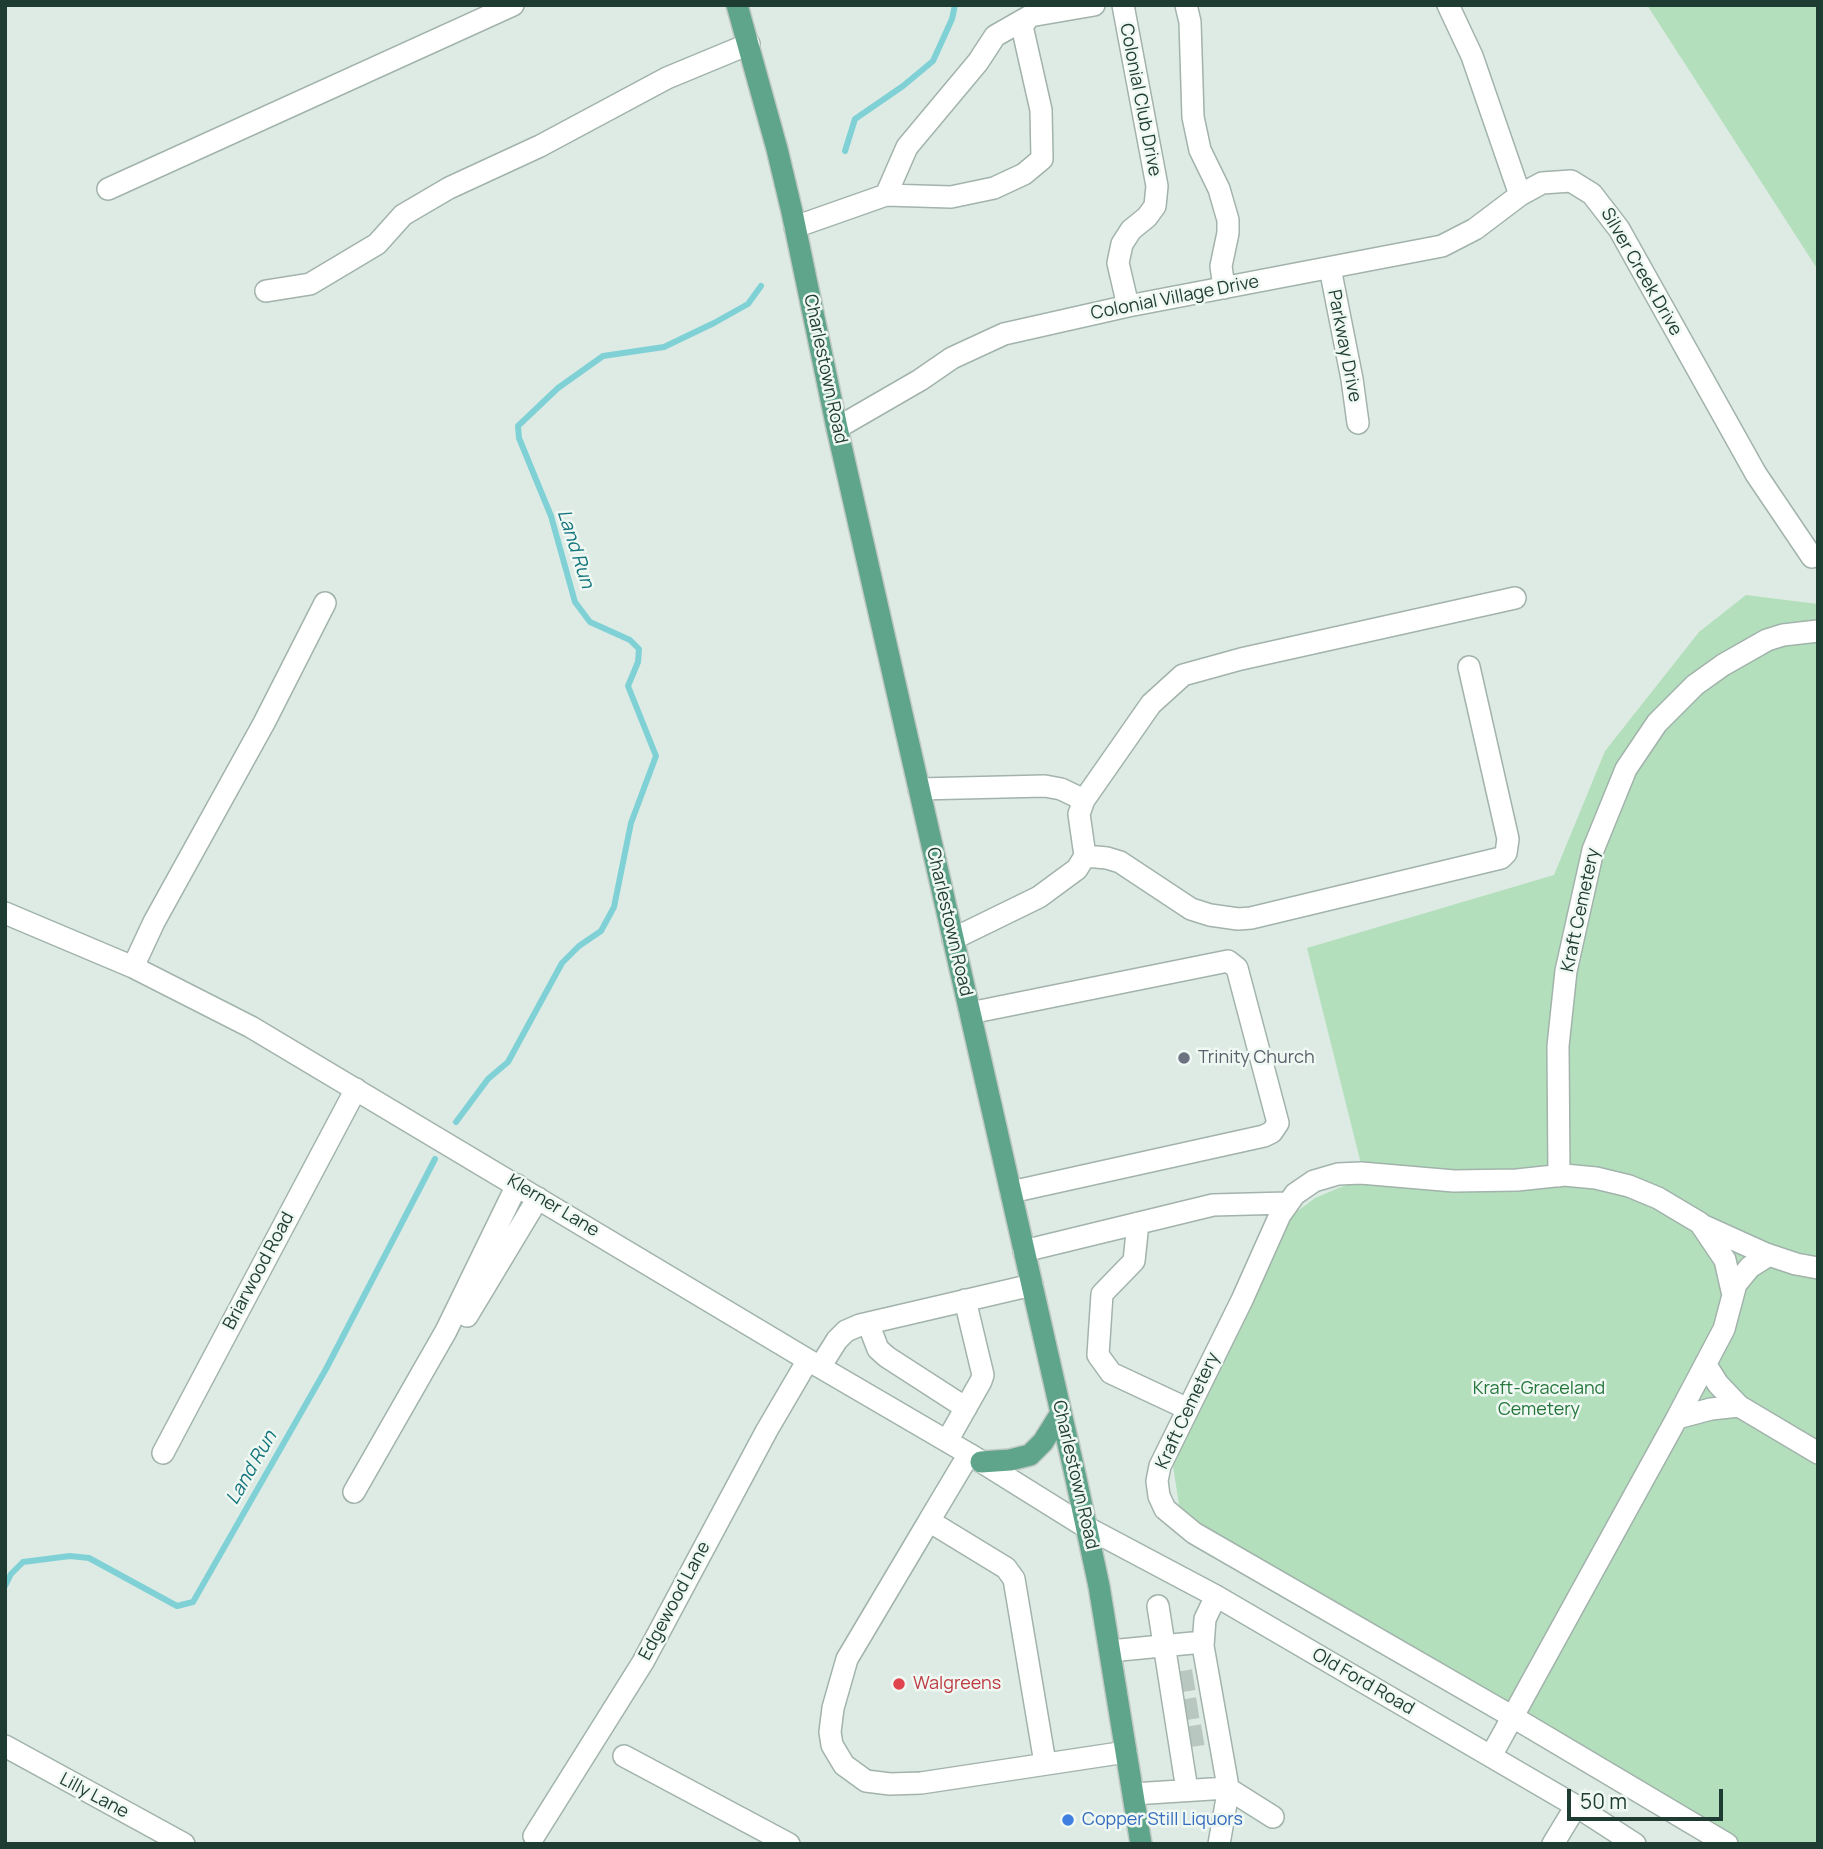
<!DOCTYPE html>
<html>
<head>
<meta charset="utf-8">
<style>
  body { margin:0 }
  #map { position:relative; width:1823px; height:1849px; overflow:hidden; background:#deebe4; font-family:Manrope,sans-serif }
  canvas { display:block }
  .frame { position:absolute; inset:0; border:7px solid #1e3c31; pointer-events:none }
  .scale { position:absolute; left:1567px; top:1789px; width:156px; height:32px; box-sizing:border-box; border:4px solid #1e3c31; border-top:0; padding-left:9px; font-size:21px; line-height:24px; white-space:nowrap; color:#1e3c31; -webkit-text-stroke:5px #eff8f2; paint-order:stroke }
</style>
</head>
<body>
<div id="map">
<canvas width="1823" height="1849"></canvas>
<div class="frame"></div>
<div class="scale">50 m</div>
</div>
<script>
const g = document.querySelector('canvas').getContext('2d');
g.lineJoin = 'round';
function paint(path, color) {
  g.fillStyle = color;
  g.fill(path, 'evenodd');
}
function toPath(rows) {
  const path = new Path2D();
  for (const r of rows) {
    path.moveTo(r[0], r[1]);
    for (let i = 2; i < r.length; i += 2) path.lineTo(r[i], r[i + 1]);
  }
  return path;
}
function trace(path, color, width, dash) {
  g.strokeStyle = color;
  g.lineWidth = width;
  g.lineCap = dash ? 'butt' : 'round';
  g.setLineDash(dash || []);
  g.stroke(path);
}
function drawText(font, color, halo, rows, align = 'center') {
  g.font = font + ' Manrope,sans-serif';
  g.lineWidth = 5;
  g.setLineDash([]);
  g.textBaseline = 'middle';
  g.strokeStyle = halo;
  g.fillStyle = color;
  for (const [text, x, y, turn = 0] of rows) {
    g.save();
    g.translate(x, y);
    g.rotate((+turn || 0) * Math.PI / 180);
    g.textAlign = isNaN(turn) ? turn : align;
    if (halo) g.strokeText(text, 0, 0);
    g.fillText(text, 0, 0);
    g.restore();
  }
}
const green = toPath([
  [1647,5,1818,5,1818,270],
  [1746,595,1818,604,1818,1844,1710,1844,1187,1522,1179,1505,1172,1459,1291,1216,1315,1198,1341,1187,1365,1180,1307,948,1554,875,1605,751,1699,632]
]);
const stream = toPath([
  [845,151,855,119,903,86,933,61,952,19,955,5],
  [456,1122,488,1079,508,1062,562,963,579,946,601,931,614,907,631,823,656,756,628,686,638,662,639,649,630,640,590,622,575,602,551,516,519,438,518,426,558,388,603,356,664,347,714,323,748,304,761,286],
  [5,1586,11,1574,23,1562,70,1556,89,1558,177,1606,193,1602,326,1369,435,1159]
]);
const minorTunnel = toPath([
  [1173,1683,1197,1679],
  [1177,1711,1202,1707],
  [1182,1738,1206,1734]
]);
const minor = toPath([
  [1123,5,1157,186,1155,206,1147,217,1131,230,1122,244,1118,263,1128,306],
  [1186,5,1190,22,1193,117,1200,150,1219,189,1228,220,1228,233,1221,266,1224,288],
  [1448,5,1472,56,1520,195],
  [108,189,513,5],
  [886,195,907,147,978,62,995,36,1030,16],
  [795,227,886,195,951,197,994,188,1024,174,1042,159,1041,110,1022,26,1030,16,1094,5],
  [1330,268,1352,379,1358,423],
  [266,291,310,284,377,244,403,215,449,188,540,146,667,78,749,44],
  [837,428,920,380,952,358,1004,334,1128,306,1442,246,1475,229,1520,195,1542,183,1571,181,1592,194,1619,229,1756,474,1812,557],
  [919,789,1045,786,1061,789,1084,800],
  [1085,856,1107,858,1120,862,1191,909,1210,915,1238,919,1251,918,1501,858,1506,853,1508,839,1469,667],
  [5,913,133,967,251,1027,808,1360,969,1454,1086,1527,1216,1596,1576,1806,1635,1844],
  [953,939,1039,897,1077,869,1085,856,1079,814,1084,800,1151,704,1183,675,1241,659,1515,598],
  [133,967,154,922,264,723,325,603],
  [970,1013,1228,961,1237,968,1278,1123,1272,1132,1264,1136,1011,1192],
  [1559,1176,1558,1046,1566,971,1593,850,1626,769,1657,723,1695,685,1723,665,1767,640,1783,635,1818,631],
  [1138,1223,1134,1261,1102,1294,1098,1355,1111,1373,1188,1409],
  [1702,1225,1766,1254,1796,1264,1818,1268],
  [1024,1251,1213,1205,1286,1203],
  [467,1316,538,1198],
  [868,1323,878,1349,887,1357,966,1408],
  [1706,1365,1718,1384,1739,1406,1818,1453],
  [820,1367,837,1340,846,1331,860,1325,1032,1285],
  [1677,1418,1724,1329,1736,1284,1750,1267,1769,1255],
  [947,1441,981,1381,983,1375,965,1300],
  [163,1453,356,1089],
  [354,1492,446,1331,517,1185],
  [929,1521,969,1454],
  [1216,1596,1205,1619,1203,1646,1227,1781,1227,1798,1219,1844],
  [1158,1606,1187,1790],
  [1110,1651,1203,1642],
  [5,1746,184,1844],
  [624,1756,789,1844],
  [1491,1756,1677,1418,1711,1409,1739,1406],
  [1045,1763,1014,1579,1006,1568,929,1521,847,1659,833,1708,830,1732,832,1745,844,1765,866,1781,890,1784,921,1783,1126,1752],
  [1133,1794,1227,1788,1273,1817],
  [534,1836,643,1662,767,1430,808,1360],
  [1553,1844,1576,1806],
  [1727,1844,1513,1717,1194,1533,1165,1509,1159,1496,1157,1481,1160,1466,1242,1300,1280,1215,1295,1194,1314,1181,1338,1174,1361,1173,1454,1181,1517,1180,1564,1175,1596,1178,1629,1186,1658,1198,1700,1223,1725,1260,1732,1291]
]);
const major = toPath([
  [737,5,777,149,792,212,837,428,1075,1474,1099,1586,1141,1844],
  [981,1462,1010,1460,1030,1455,1043,1442,1061,1413]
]);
const markers = [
  [1184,1058,7,"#6b7280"],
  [899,1684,7,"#e0444e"],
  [1068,1820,7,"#3f7fe0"]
];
const streetNames = [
  ["Colonial Club Drive",1140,100,79],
  ["Silver Creek Drive",1641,272,60],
  ["Colonial Village Drive",1175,298,-11],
  ["Parkway Drive",1344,346,79],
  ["Charlestown Road",825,369,78],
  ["Kraft Cemetery",1581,910,-78],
  ["Charlestown Road",949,922,77],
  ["Klerner Lane",553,1206,31],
  ["Briarwood Road",259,1271,-62],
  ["Kraft Cemetery",1188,1411,-65],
  ["Charlestown Road",1075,1475,77],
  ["Edgewood Lane",675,1601,-62],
  ["Old Ford Road",1363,1682,30],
  ["Lilly Lane",94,1796,28]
];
const worshipNames = [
  ["Trinity Church",1198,1058]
];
const parkNames = [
  ["Kraft-Graceland",1539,1389],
  ["Cemetery",1539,1410]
];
const healthNames = [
  ["Walgreens",913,1684]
];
const shopNames = [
  ["Copper Still Liquors",1082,1820]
];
const waterNames = [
  ["Land Run",575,549,72],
  ["Land Run",252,1468,-60]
];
paint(green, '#b4dfbc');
trace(stream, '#80d1d6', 6);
trace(minorTunnel, '#b8c8c0', 21, [21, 10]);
trace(minor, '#a1b3ab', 24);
trace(major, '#c0c8c5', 24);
trace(minor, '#fff', 21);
trace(major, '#5ea58c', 21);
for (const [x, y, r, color] of markers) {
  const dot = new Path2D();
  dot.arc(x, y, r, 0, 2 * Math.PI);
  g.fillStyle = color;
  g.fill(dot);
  trace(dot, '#eff8f2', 2.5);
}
drawText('18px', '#1e3c31', '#eff8f2', streetNames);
drawText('18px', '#5b616d', '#eff8f2', worshipNames, 'left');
drawText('18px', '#25763c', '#eff8f2', parkNames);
drawText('18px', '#be3a42', '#eff8f2', healthNames, 'left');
drawText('18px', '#366cbe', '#eff8f2', shopNames, 'left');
drawText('italic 19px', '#14757d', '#eff8f2', waterNames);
</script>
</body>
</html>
